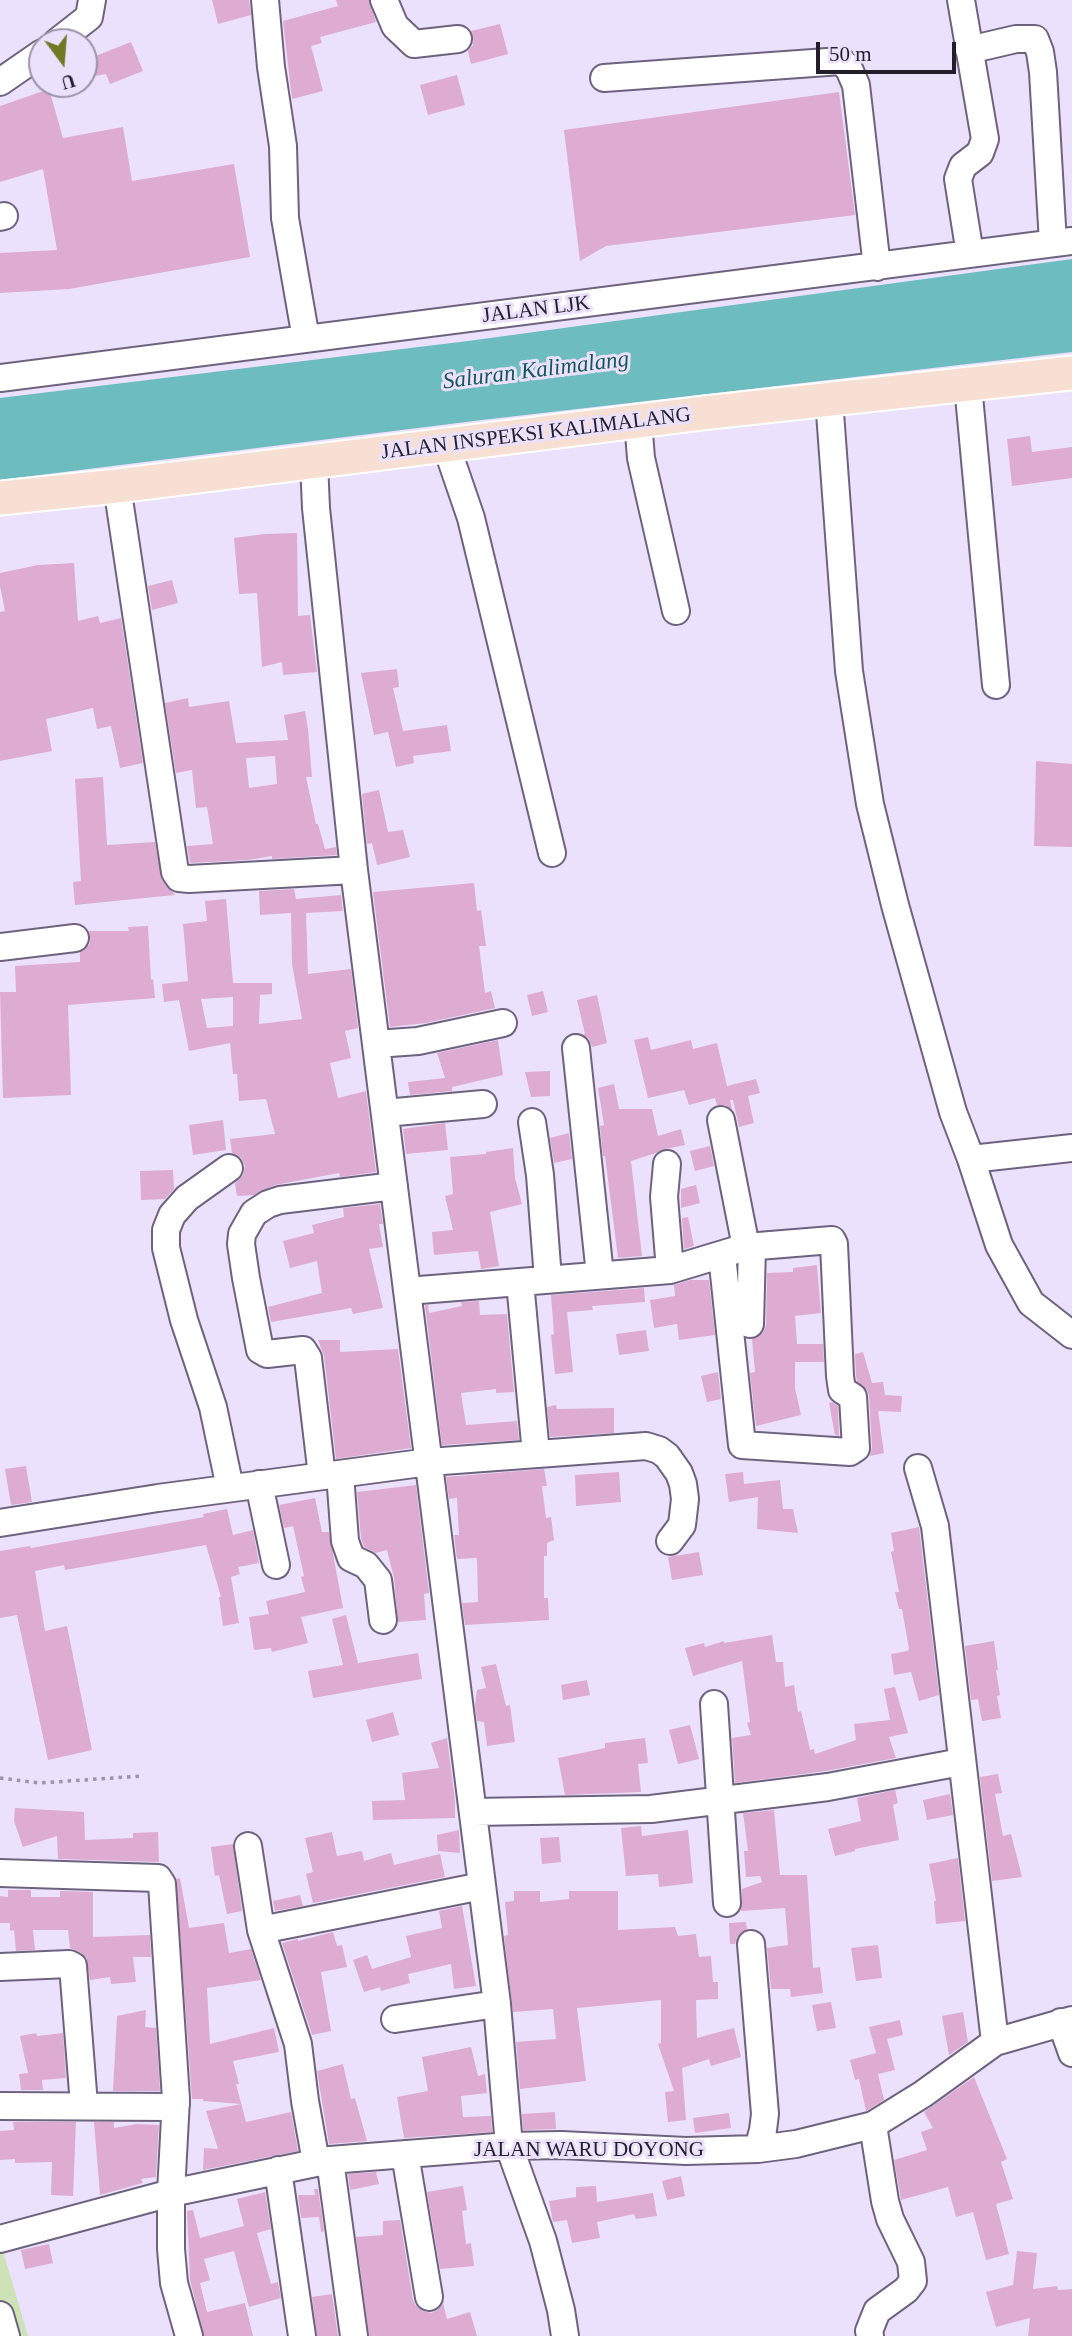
<!DOCTYPE html>
<html>
<head>
<meta charset="utf-8">
<style>
  body { margin:0 }
  #map { position:relative; width:1072px; height:2336px; overflow:hidden; background:#ebe1fc; font-family:Georgia,serif }
  canvas { display:block }
  .north { position:absolute; left:28px; top:28px; width:70px; height:70px; box-sizing:border-box; background:#ebe1fc; border:2px solid #9b93a8; border-radius:50%; rotate:164deg; font-size:19px; font-weight:700; line-height:28px; text-align:center; color:#221e2a }
  .north::after { content:''; display:block; margin:auto; width:24px; height:32px; background:#707923; clip-path:polygon(50% 0,100% 100%,50% 72%,0 100%) }
  .scale { position:absolute; left:816px; top:42px; width:140px; height:32px; box-sizing:border-box; border:4px solid #221e2a; border-top:0; padding-left:9px; font-size:21px; line-height:24px; white-space:nowrap; color:#221e2a; -webkit-text-stroke:5px #ebe1fc; paint-order:stroke }
</style>
</head>
<body>
<div id="map">
<canvas width="1072" height="2336"></canvas>
<div class="north">U</div>
<div class="scale">50 m</div>
</div>
<script>
const g = document.querySelector('canvas').getContext('2d');
g.lineJoin = 'round';
function paint(path, color) {
  g.fillStyle = color;
  g.fill(path, 'evenodd');
}
function toPath(rows) {
  const path = new Path2D();
  for (const r of rows) {
    path.moveTo(r[0], r[1]);
    for (let i = 2; i < r.length; i += 2) path.lineTo(r[i], r[i + 1]);
  }
  return path;
}
function trace(path, color, width, dash) {
  g.strokeStyle = color;
  g.lineWidth = width;
  g.lineCap = dash ? 'butt' : 'round';
  g.setLineDash(dash || []);
  g.stroke(path);
}
function drawText(font, color, halo, rows, align = 'center') {
  g.font = font + ' Georgia,serif';
  g.lineWidth = 6;
  g.setLineDash([]);
  g.textBaseline = 'middle';
  g.strokeStyle = halo;
  g.fillStyle = color;
  for (const [text, x, y, turn = 0] of rows) {
    g.save();
    g.translate(x, y);
    g.rotate((+turn || 0) * Math.PI / 180);
    g.textAlign = isNaN(turn) ? turn : align;
    if (halo) g.strokeText(text, 0, 0);
    g.fillText(text, 0, 0);
    g.restore();
  }
}
const green = toPath([
  [0,2244,1,2244,28,2336,0,2336]
]);
const water = toPath([
  [1072,259,1072,352,482,420,0,480,0,398,468,341]
]);
const building = toPath([
  [212,0,249,0,251,15,218,24],
  [336,0,369,0,376,22,320,37,322,43,311,46,323,91,292,99,283,21,338,6],
  [500,24,508,54,471,64,468,51,473,45,471,31],
  [131,42,143,71,110,84,106,74,84,78,84,58,98,55],
  [457,75,465,105,428,115,420,85],
  [49,89,63,138,123,127,132,181,234,164,250,257,69,289,0,293,0,253,57,250,43,169,0,182,0,106],
  [839,92,855,215,606,246,580,261,564,130],
  [1030,436,1032,452,1072,447,1072,478,1012,486,1007,439],
  [297,533,298,616,310,615,317,672,283,675,282,662,262,667,257,593,239,594,234,538,264,534],
  [74,563,78,621,98,616,100,623,121,618,143,763,120,768,111,726,97,729,93,708,46,719,52,751,0,761,0,612,5,611,0,586,0,573,38,565],
  [172,580,178,603,152,610,148,586],
  [397,669,399,687,393,688,403,731,447,725,451,751,413,756,414,763,396,767,388,732,374,735,361,673],
  [188,698,189,707,229,701,236,743,288,740,284,715,305,711,308,729,312,777,306,777,316,824,318,824,325,849,336,847,337,855,272,859,272,856,248,860,190,863,187,846,213,844,207,807,196,808,192,770,176,773,165,703],
  [275,756,277,784,249,788,246,758],
  [1036,761,1072,764,1072,847,1034,846],
  [103,777,107,845,155,842,162,880,175,895,75,905,73,882,81,881,75,779],
  [379,790,388,832,403,830,410,857,377,865,372,843,367,844,362,794],
  [474,883,477,911,481,910,486,946,479,946,485,993,491,991,495,1008,426,1023,390,1027,373,892],
  [294,889,296,899,341,895,343,911,306,913,308,974,351,969,358,1028,345,1031,351,1058,330,1063,338,1098,366,1091,376,1172,340,1177,339,1173,275,1185,254,1195,237,1196,235,1183,243,1175,245,1166,241,1158,232,1153,230,1139,275,1134,266,1099,239,1101,237,1074,233,1074,230,1043,189,1051,179,1000,164,1002,162,984,188,981,183,924,207,921,205,901,226,899,233,983,272,983,272,994,260,995,259,1024,302,1019,292,964,291,913,260,915,259,891],
  [233,997,233,1026,207,1028,201,999],
  [148,926,151,980,153,979,155,998,68,1005,71,1095,3,1098,0,992,16,992,15,966,80,962,80,952,90,944,89,931,129,931,128,927],
  [543,991,548,1012,532,1016,527,995],
  [597,995,607,1043,592,1047,589,1039,583,1034,585,1034,577,1000],
  [648,1037,651,1050,691,1040,693,1049,717,1043,727,1086,756,1079,760,1093,748,1096,754,1123,739,1127,733,1100,730,1100,732,1109,725,1105,717,1105,715,1098,689,1105,684,1090,648,1098,634,1040],
  [498,1040,503,1075,452,1087,452,1091,410,1095,408,1082,445,1078,437,1053],
  [550,1071,550,1096,531,1097,525,1072],
  [614,1084,619,1109,652,1109,658,1136,681,1129,685,1145,661,1150,656,1153,631,1161,642,1256,618,1258,605,1156,603,1156,600,1126,604,1125,598,1088],
  [223,1120,226,1150,193,1155,189,1125],
  [445,1123,448,1150,406,1154,403,1129],
  [569,1133,572,1159,554,1163,550,1138],
  [710,1146,714,1166,695,1171,690,1151],
  [513,1148,515,1178,522,1204,490,1212,499,1266,481,1269,478,1251,434,1255,432,1232,453,1230,445,1196,453,1194,450,1157,486,1154,486,1152],
  [173,1170,174,1189,165,1199,141,1200,140,1171],
  [696,1185,700,1203,681,1208,681,1189],
  [380,1204,383,1224,379,1224,383,1247,369,1249,383,1308,353,1314,351,1308,271,1322,268,1307,322,1293,317,1261,290,1268,283,1241,314,1233,312,1225,344,1217,343,1208],
  [688,1217,694,1246,684,1249,682,1218],
  [817,1265,821,1313,795,1316,797,1344,823,1344,824,1362,795,1362,795,1388,801,1415,756,1426,750,1373,755,1372,752,1339,763,1333,766,1325,767,1273,793,1272,793,1268],
  [690,1280,709,1280,715,1335,679,1340,677,1324,654,1328,650,1300,675,1296,674,1285],
  [644,1288,645,1302,592,1306,593,1310,567,1312,573,1372,555,1374,551,1335,554,1334,551,1295],
  [479,1301,480,1315,507,1314,514,1392,496,1393,496,1389,461,1393,466,1425,517,1421,519,1440,442,1445,425,1305,428,1305,429,1313,462,1306,461,1302],
  [646,1330,649,1351,619,1355,616,1334],
  [318,1340,340,1340,340,1352,398,1349,411,1448,336,1459,324,1356],
  [863,1352,872,1383,883,1382,885,1395,902,1396,901,1412,878,1411,884,1453,870,1456,872,1447,869,1395,866,1389,857,1381,856,1375,855,1354],
  [718,1372,721,1399,707,1402,701,1376],
  [832,1402,838,1406,839,1436,835,1435,829,1403],
  [556,1405,557,1409,614,1408,614,1433,550,1437,547,1407],
  [26,1466,32,1502,11,1505,5,1469],
  [544,1469,547,1486,542,1486,546,1518,551,1517,554,1540,547,1543,547,1556,544,1556,544,1598,548,1598,549,1620,465,1625,462,1603,478,1602,477,1558,457,1559,454,1535,459,1535,457,1498,449,1499,446,1477],
  [619,1472,621,1502,576,1506,575,1475],
  [743,1472,744,1484,780,1480,783,1509,793,1509,798,1533,757,1529,758,1497,729,1502,725,1474],
  [416,1485,429,1593,424,1594,426,1620,398,1622,394,1578,387,1550,376,1553,364,1547,361,1538,357,1492],
  [315,1498,322,1532,329,1532,343,1608,301,1617,308,1643,272,1652,271,1648,254,1650,249,1617,269,1614,266,1601,305,1592,301,1577,304,1576,293,1526,284,1528,279,1505],
  [227,1509,233,1535,253,1530,259,1563,238,1567,240,1574,231,1577,239,1623,223,1626,219,1597,221,1597,206,1545,65,1570,64,1565,35,1571,45,1631,67,1626,92,1750,48,1760,17,1615,0,1618,0,1551,30,1546,31,1548,204,1517,203,1514],
  [919,1527,939,1695,919,1701,911,1672,894,1675,891,1654,907,1651,909,1649,902,1609,899,1609,895,1592,899,1592,891,1552,894,1551,891,1533],
  [699,1552,703,1575,672,1580,668,1557],
  [346,1615,358,1663,418,1653,422,1679,313,1698,308,1671,343,1665,332,1619],
  [772,1635,776,1662,783,1662,785,1687,794,1685,798,1712,801,1711,810,1750,814,1749,815,1754,856,1740,854,1724,890,1720,884,1689,895,1687,908,1733,889,1737,896,1758,826,1771,735,1783,732,1738,751,1735,747,1723,750,1722,742,1661,693,1676,685,1648,704,1643,705,1647,724,1641,724,1643],
  [994,1641,998,1670,996,1670,1000,1695,997,1696,1001,1718,982,1721,978,1699,971,1700,965,1646],
  [496,1664,506,1706,510,1705,515,1742,487,1746,484,1722,477,1721,475,1705,477,1690,486,1688,481,1667],
  [587,1680,590,1695,563,1700,561,1685],
  [393,1712,399,1735,372,1742,366,1720],
  [690,1725,699,1759,678,1764,669,1730],
  [447,1738,455,1800,455,1818,373,1820,372,1801,405,1800,402,1773,439,1768,431,1743],
  [645,1738,648,1763,638,1764,641,1792,565,1795,558,1758,605,1748,605,1743],
  [998,1774,1002,1793,995,1794,1003,1836,1011,1834,1022,1877,992,1881,980,1777],
  [895,1790,898,1803,893,1805,899,1840,855,1849,855,1851,835,1856,828,1829,861,1821,857,1798],
  [950,1794,953,1815,927,1820,923,1800],
  [15,1808,84,1812,85,1840,133,1838,133,1833,158,1832,159,1862,58,1859,57,1836,23,1847,14,1821],
  [774,1810,780,1875,807,1875,813,1968,820,1967,823,1993,791,1997,790,1989,771,1989,767,1948,788,1945,785,1908,741,1911,742,1889,762,1882,760,1876,746,1877,744,1851,748,1851,743,1813],
  [641,1826,642,1836,688,1830,693,1883,659,1887,658,1874,626,1876,621,1828],
  [459,1830,460,1853,438,1851,437,1835],
  [332,1832,337,1856,362,1851,364,1861,391,1853,394,1865,440,1854,445,1877,313,1903,306,1874,313,1872,305,1838],
  [559,1837,561,1862,542,1864,540,1838],
  [233,1844,242,1911,227,1914,219,1875,215,1876,211,1847],
  [958,1858,965,1921,936,1924,934,1901,936,1901,929,1864],
  [180,1878,189,1928,224,1923,229,1953,251,1949,261,1980,207,1988,210,2044,274,2028,279,2052,233,2061,239,2084,236,2084,246,2122,291,2112,298,2151,203,2170,204,2148,218,2149,206,2111,241,2104,203,2101,203,2099,192,2099,176,1879],
  [8,1890,31,1890,31,1897,60,1897,60,1891,93,1892,93,1937,150,1935,151,1957,133,1957,136,1982,111,1984,110,1977,90,1980,86,1958,80,1952,70,1948,68,1930,33,1930,35,1950,16,1951,14,1930,10,1931,10,1923,0,1923,0,1896,8,1897],
  [514,1891,540,1891,540,1902,569,1899,569,1891,618,1891,618,1930,675,1927,678,1936,696,1934,699,1957,711,1956,713,1982,718,1982,718,1999,696,2000,697,2038,734,2028,741,2057,711,2066,709,2059,682,2068,686,2120,668,2122,665,2092,674,2091,658,2044,661,2043,661,2000,577,2008,586,2081,520,2089,516,2042,556,2039,553,2009,513,2012,504,1936,508,1935,505,1902,514,1901],
  [300,1895,303,1906,275,1911,273,1901],
  [462,1906,476,1986,454,1989,451,1964,408,1974,410,1983,381,1991,380,1987,364,1992,353,1960,367,1955,372,1969,411,1957,406,1936,442,1928,439,1911],
  [746,1922,747,1929,737,1937,735,1944,730,1944,729,1923],
  [333,1932,337,1946,342,1945,347,1967,321,1972,331,2031,312,2035,282,1943,298,1939,298,1941],
  [878,1945,882,1978,856,1981,851,1948],
  [831,2002,836,2028,817,2031,812,2005],
  [146,2010,145,2027,156,2028,160,2091,113,2091,117,2016],
  [963,2012,968,2042,949,2055,942,2016],
  [900,2020,903,2035,887,2039,895,2070,878,2074,884,2100,866,2111,859,2079,855,2080,850,2060,876,2053,869,2027],
  [36,2033,37,2036,63,2033,66,2078,42,2080,43,2090,21,2090,19,2074,28,2073,20,2036],
  [471,2047,478,2076,485,2074,487,2093,461,2096,463,2117,491,2116,492,2132,404,2138,397,2097,428,2091,422,2057],
  [343,2064,351,2099,355,2098,367,2141,329,2144,317,2071],
  [974,2077,1007,2159,1001,2162,1013,2199,996,2204,1009,2254,986,2260,973,2212,956,2217,948,2187,901,2200,894,2160,927,2150,921,2132,933,2128,924,2112],
  [555,2112,556,2129,523,2130,522,2114],
  [729,2113,731,2128,695,2133,693,2118],
  [13,2122,76,2122,73,2196,51,2195,52,2162,15,2163,15,2159,0,2160,0,2131,14,2130],
  [94,2122,114,2122,114,2128,137,2124,159,2125,156,2177,141,2179,143,2183,100,2195],
  [376,2172,379,2184,350,2190,348,2174],
  [681,2176,685,2196,667,2200,662,2181],
  [463,2186,467,2210,462,2211,466,2244,471,2243,474,2266,440,2269,427,2192],
  [596,2186,597,2202,653,2193,657,2216,636,2219,634,2214,597,2222,600,2238,572,2243,567,2220,553,2222,549,2201,576,2197,576,2187],
  [314,2189,318,2189,324,2231,321,2232,319,2217,301,2218,298,2195,315,2195],
  [265,2192,271,2229,257,2233,271,2284,278,2282,281,2298,249,2307,234,2251,204,2259,210,2280,200,2283,207,2312,245,2303,253,2336,204,2336,190,2280,187,2211,193,2210,200,2238,244,2226,237,2199],
  [400,2220,413,2300,416,2306,423,2311,431,2313,438,2310,443,2303,447,2319,470,2312,477,2336,369,2336,356,2237,383,2235,383,2221],
  [49,2244,53,2263,25,2269,21,2250],
  [1017,2251,1037,2253,1033,2289,1057,2286,1058,2290,1072,2289,1072,2336,1028,2336,1030,2318,996,2327,986,2292,1013,2285],
  [332,2294,338,2336,317,2336,312,2297]
]);
const path = toPath([
  [0,1778,39,1783,142,1776]
]);
const minor = toPath([
  [265,0,271,67,283,146,285,218,306,339],
  [384,0,395,26,414,44,458,39],
  [961,0,985,139,980,153,963,166,958,179,970,254],
  [57,42,89,17,92,0],
  [969,50,1016,39,1035,39,1040,52,1043,72,1053,243],
  [604,78,841,61,849,69,856,85,877,267],
  [0,82,42,53],
  [0,217,4,216],
  [0,378,1072,241],
  [968,385,996,685],
  [829,399,849,671,870,804,895,905,953,1112,971,1159,999,1245,1031,1303,1072,1335],
  [638,421,641,458,676,611],
  [446,445,471,518,552,853],
  [314,462,316,508,354,870,497,2004,509,2146,543,2241,561,2310,565,2336],
  [117,486,175,872,179,878,189,879,354,870],
  [0,947,75,938],
  [376,1044,418,1041,503,1023],
  [576,1048,600,1275],
  [385,1113,483,1104],
  [721,1120,746,1247],
  [532,1122,540,1175,548,1279],
  [971,1159,1072,1148],
  [667,1164,664,1197,670,1270],
  [229,1168,187,1198,172,1215,166,1230,166,1248,184,1320,213,1407,230,1488],
  [520,1282,536,1454],
  [407,1291,670,1270,746,1247,832,1240,834,1244,840,1376,842,1390,853,1397,856,1448,850,1452,742,1445,722,1255],
  [750,1324,752,1247],
  [918,1468,935,1526,995,2042],
  [340,1474,345,1541,351,1558,366,1565,378,1580,383,1620],
  [322,1476,308,1358,303,1350,267,1354,260,1350,246,1278,241,1244,242,1234,254,1213,268,1204,280,1200,394,1186],
  [259,1484,276,1565],
  [0,1523,158,1498,429,1462,646,1446,659,1450,667,1456,679,1473,683,1484,685,1499,682,1525,670,1541],
  [714,1704,727,1903],
  [473,1812,651,1809,828,1787,961,1762],
  [248,1846,261,1930,298,2044,305,2101,316,2162],
  [0,1873,158,1878,162,1884,176,2099,171,2193,171,2249,174,2283,189,2336],
  [261,1930,482,1886],
  [751,1944,765,2114,763,2130,758,2149],
  [0,1967,69,1964,73,1966,84,2105],
  [395,2019,497,2004],
  [1061,2022,1072,2053],
  [0,2106,171,2107,176,2104],
  [405,2154,429,2297],
  [330,2160,354,2336],
  [278,2170,302,2336],
  [0,2239,171,2193,330,2160,509,2146,561,2145,686,2151,758,2149,796,2144,873,2125,923,2094,995,2042,1072,2020],
  [0,2315,6,2336],
  [870,2336,869,2331,877,2311,906,2290,913,2281,911,2262,890,2219,885,2201,873,2125]
]);
const major = toPath([
  [0,498,117,486,703,413,1072,373]
]);
const streetNames = [
  ["JALAN LJK",536,310,-7],
  ["JALAN INSPEKSI KALIMALANG",536,434,-7],
  ["JALAN WARU DOYONG",589,2150]
];
const waterNames = [
  ["Saluran Kalimalang",536,371,-7]
];
paint(green, '#cde2b6');
paint(water, '#6dbcbf');
paint(building, '#deacd3');
trace(minor, '#6e637f', 30);
trace(major, '#fff', 37);
trace(path, '#9c94a9', 3.5, [3.5, 5]);
trace(minor, '#fff', 26);
trace(major, '#f7dfd4', 33);
drawText('21px', '#221e2a', '#ebe1fc', streetNames);
drawText('italic 23px', '#13585a', '#ebe1fc', waterNames);
</script>
</body>
</html>
